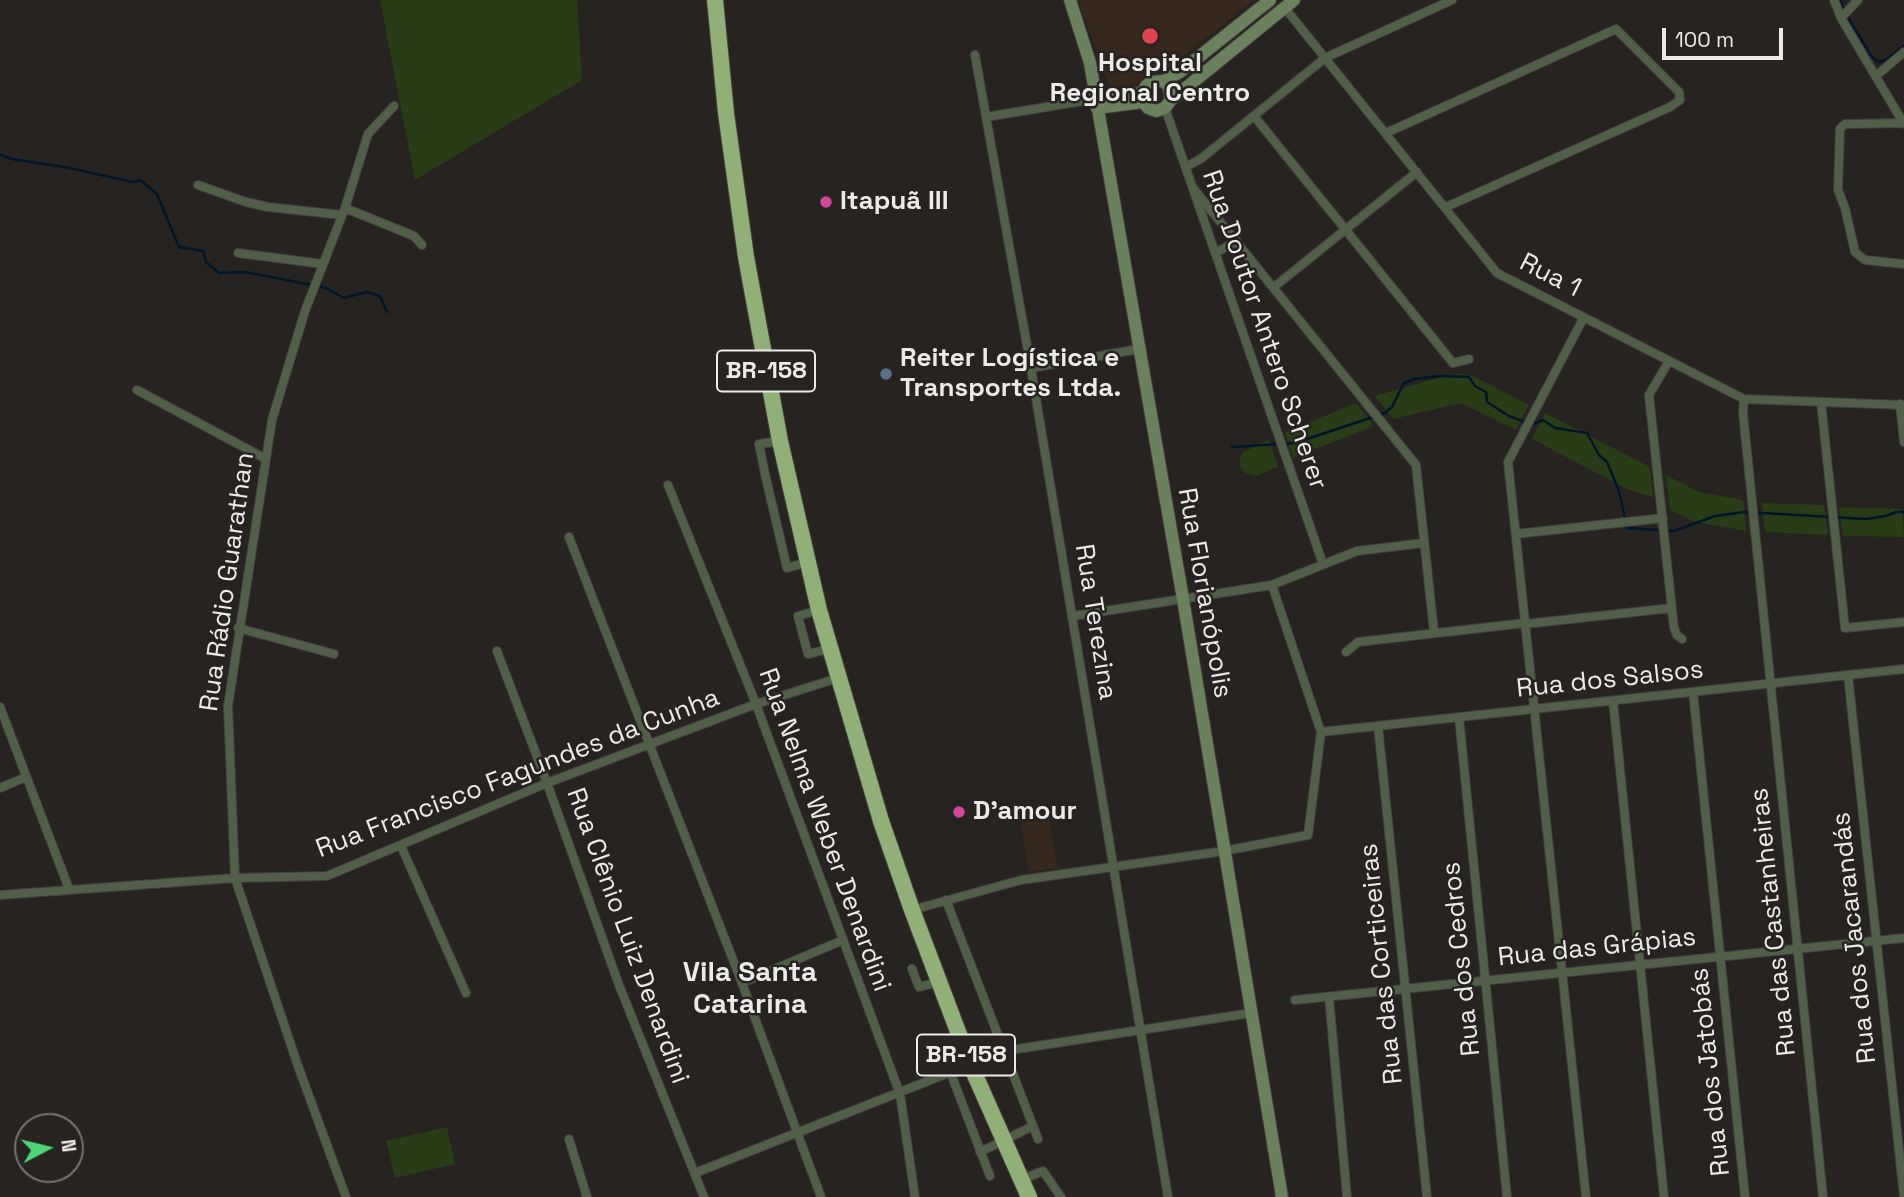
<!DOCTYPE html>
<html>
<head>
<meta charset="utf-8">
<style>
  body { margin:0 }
  #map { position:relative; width:1904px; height:1197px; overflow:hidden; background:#262321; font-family:"Space Grotesk",sans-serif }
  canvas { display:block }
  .north { position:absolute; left:14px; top:1113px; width:70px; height:70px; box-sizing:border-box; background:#262321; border:2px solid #767371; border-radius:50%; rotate:83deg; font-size:19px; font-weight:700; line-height:28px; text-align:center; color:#edebe9 }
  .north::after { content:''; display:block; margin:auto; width:24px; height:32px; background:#4ed676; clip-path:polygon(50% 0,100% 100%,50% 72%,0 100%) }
  .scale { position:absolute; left:1662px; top:28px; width:121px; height:32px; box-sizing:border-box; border:4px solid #edebe9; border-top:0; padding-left:9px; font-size:21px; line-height:24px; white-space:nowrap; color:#edebe9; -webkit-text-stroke:5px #262321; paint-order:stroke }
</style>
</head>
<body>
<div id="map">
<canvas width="1904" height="1197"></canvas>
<div class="north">N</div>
<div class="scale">100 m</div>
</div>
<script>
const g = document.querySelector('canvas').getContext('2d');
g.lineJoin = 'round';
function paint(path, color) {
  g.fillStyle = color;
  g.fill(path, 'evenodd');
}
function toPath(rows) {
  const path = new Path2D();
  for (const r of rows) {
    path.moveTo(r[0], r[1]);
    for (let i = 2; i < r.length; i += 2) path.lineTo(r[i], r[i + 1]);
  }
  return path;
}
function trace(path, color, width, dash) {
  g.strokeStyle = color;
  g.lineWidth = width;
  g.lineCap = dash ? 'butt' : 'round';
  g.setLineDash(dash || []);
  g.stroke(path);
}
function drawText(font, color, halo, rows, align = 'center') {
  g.font = font + ' "Space Grotesk",sans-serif';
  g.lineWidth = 5;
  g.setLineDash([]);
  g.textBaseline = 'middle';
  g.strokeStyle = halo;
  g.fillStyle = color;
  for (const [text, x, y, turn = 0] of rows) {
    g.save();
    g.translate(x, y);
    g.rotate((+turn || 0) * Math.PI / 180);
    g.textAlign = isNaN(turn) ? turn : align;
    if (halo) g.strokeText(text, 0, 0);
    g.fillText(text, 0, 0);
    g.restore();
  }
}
const industrial = toPath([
  [1078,0,1254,0,1165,71,1153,72,1142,78,1135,87,1111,90],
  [1049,818,1058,868,1029,872,1021,823]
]);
const green = toPath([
  [380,0,577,0,582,80,415,180],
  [1463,374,1475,377,1529,405,1516,430,1461,403,1393,419,1375,396,1448,375],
  [1356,403,1374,426,1293,458,1285,432],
  [1545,413,1650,467,1653,497,1627,489,1532,439],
  [1269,439,1278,467,1256,476,1245,473,1239,463,1242,453],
  [1666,475,1699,492,1743,500,1746,531,1695,522,1670,510],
  [1762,503,1824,505,1828,535,1765,532],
  [1839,507,1902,509,1904,537,1843,536],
  [447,1127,455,1164,395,1178,386,1141]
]);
const stream = toPath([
  [1840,0,1844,10],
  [1847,16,1872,57,1879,62,1886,60,1904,46],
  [0,155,12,159,70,168,132,182,140,180,157,194,179,247,203,251,206,262,219,273,245,272,312,285],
  [319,286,326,288,344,298,366,292,380,296,387,312],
  [1531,425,1543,420,1555,428,1587,433,1599,455,1607,462,1619,491,1627,528,1674,531,1715,516,1745,512,1866,519,1886,516,1896,512,1904,512],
  [1232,447,1295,443,1385,413,1392,407,1404,383,1414,379,1441,376,1469,377,1475,386,1486,392,1487,402,1509,416,1525,422]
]);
const street = toPath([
  [1834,0,1841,18,1904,124],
  [1285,8,1497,273,1744,399,1904,405],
  [1841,18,1858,0],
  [975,55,1031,368,1168,1197],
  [1876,76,1904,52],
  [1165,108,1323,564],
  [1254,116,1444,352,1453,363,1469,359],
  [986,117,1095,99],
  [1904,123,1845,124,1840,129,1838,190,1845,208,1855,252,1865,260,1904,264],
  [1386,133,1616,29,1679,92,1680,100,1670,107,1446,207],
  [1186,167,1202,158,1325,58,1452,0],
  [198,185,246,202,268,207,342,215],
  [1193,188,1416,465,1434,632],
  [345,208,414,236,422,245],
  [238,253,323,264],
  [1215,253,1237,241],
  [1274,287,1417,172],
  [1584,317,1508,462,1586,1197],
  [1669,361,1649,395,1674,628,1677,635,1682,639],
  [1031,368,1139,349],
  [137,390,266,459],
  [1744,399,1743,413,1823,1197],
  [1821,402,1845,628,1904,622],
  [1900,404,1904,442],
  [780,441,759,444,765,474,787,568,808,562],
  [668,485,756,704,900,1094,915,1197],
  [1516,534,1663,518],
  [569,537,742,983,821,1197],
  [819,610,798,616,808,654,829,649],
  [1073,616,1272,585,1357,551,1424,543],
  [1525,624,1672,608],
  [238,628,334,654],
  [497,651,547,783,619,985,704,1197],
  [1346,652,1358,642,1525,623],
  [1848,675,1904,1197],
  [1693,692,1745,1197],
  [1613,701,1664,1197],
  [0,707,69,889],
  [1459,717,1507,1197],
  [1378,726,1427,1197],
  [1321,732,1904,669],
  [0,788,26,777],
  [401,846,466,993],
  [0,895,235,878,327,876,547,783,756,704,838,678],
  [946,900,1038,1139],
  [912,910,1021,880,1224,851,1308,835,1321,732,1272,585],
  [912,969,919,987,939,982],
  [742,983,843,940],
  [1329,997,1347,1197],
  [1295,1000,1904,938],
  [951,1074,990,1176],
  [569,1139,587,1197],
  [980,1152,1033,1126],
  [695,1173,1004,1051,1251,1013],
  [1021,1180,1043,1171,1061,1197],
  [346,1197,298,1066,235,878,228,706,272,420,305,311,345,208,368,134,394,106]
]);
const secondary = toPath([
  [1070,0,1090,63,1183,599,1282,1197],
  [1164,81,1180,72,1270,0],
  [1095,99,1142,93],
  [1171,100,1294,0],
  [1097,108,1143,102,1148,108,1156,111,1165,108,1171,100,1169,87,1164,81,1151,82,1146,86,1142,93,1143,102]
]);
const highway = toPath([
  [715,0,726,113,746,257,780,441,819,610,881,821,912,910,971,1066,1029,1197]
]);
const markers = [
  [1150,36,9,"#e0444e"],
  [826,202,7,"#d1479c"],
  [886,374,7,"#5c6f8a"],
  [959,812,7,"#d1479c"]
];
const shields = [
  [766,371,98],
  [966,1055,98]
];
const shieldNames = [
  ["BR-158",766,371],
  ["BR-158",966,1055]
];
const poiNames = [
  ["Hospital",1150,64,"center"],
  ["Regional Centro",1150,94,"center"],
  ["Itapuã III",840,202],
  ["Reiter Logística e",900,359],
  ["Transportes Ltda.",900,389],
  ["D'amour",973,812]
];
const streetNames = [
  ["Rua 1",1550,276,27],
  ["Rua Doutor Antero Scherer",1264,330,71],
  ["Rua Rádio Guarathan",228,582,-82],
  ["Rua Florianópolis",1204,593,80],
  ["Rua Terezina",1095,622,81],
  ["Rua dos Salsos",1610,680,-6],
  ["Rua Francisco Fagundes da Cunha",518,774,-21],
  ["Rua Nelma Weber Denardini",824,830,70],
  ["Rua das Castanheiras",1774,922,-96],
  ["Rua Clênio Luiz Denardini",627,936,70],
  ["Rua dos Jacarandás",1855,938,-96],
  ["Rua das Grápias",1597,948,-6],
  ["Rua dos Cedros",1462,959,-96],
  ["Rua das Corticeiras",1382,964,-96],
  ["Rua dos Jatobás",1711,1072,-96]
];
const neighbourhoodNames = [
  ["Vila Santa",750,973],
  ["Catarina",750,1005]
];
paint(industrial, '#36281c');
paint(green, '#283d15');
trace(stream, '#00162a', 2.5);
trace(street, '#423f3d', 10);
trace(secondary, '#423f3d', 14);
trace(highway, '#423f3d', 18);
trace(street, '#515f48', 8);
trace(secondary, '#6b805c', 12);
trace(highway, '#90b078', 16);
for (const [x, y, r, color] of markers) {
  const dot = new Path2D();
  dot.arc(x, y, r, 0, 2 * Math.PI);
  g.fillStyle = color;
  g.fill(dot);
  trace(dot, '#262321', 2.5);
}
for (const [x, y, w] of shields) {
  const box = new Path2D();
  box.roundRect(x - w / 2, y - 20.5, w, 41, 5);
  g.fillStyle = '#262321';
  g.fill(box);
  trace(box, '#edebe9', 2);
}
drawText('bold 24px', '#edebe9', null, shieldNames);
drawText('bold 26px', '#edebe9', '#262321', poiNames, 'left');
drawText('26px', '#edebe9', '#262321', streetNames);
drawText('bold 28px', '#edebe9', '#262321', neighbourhoodNames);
</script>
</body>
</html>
